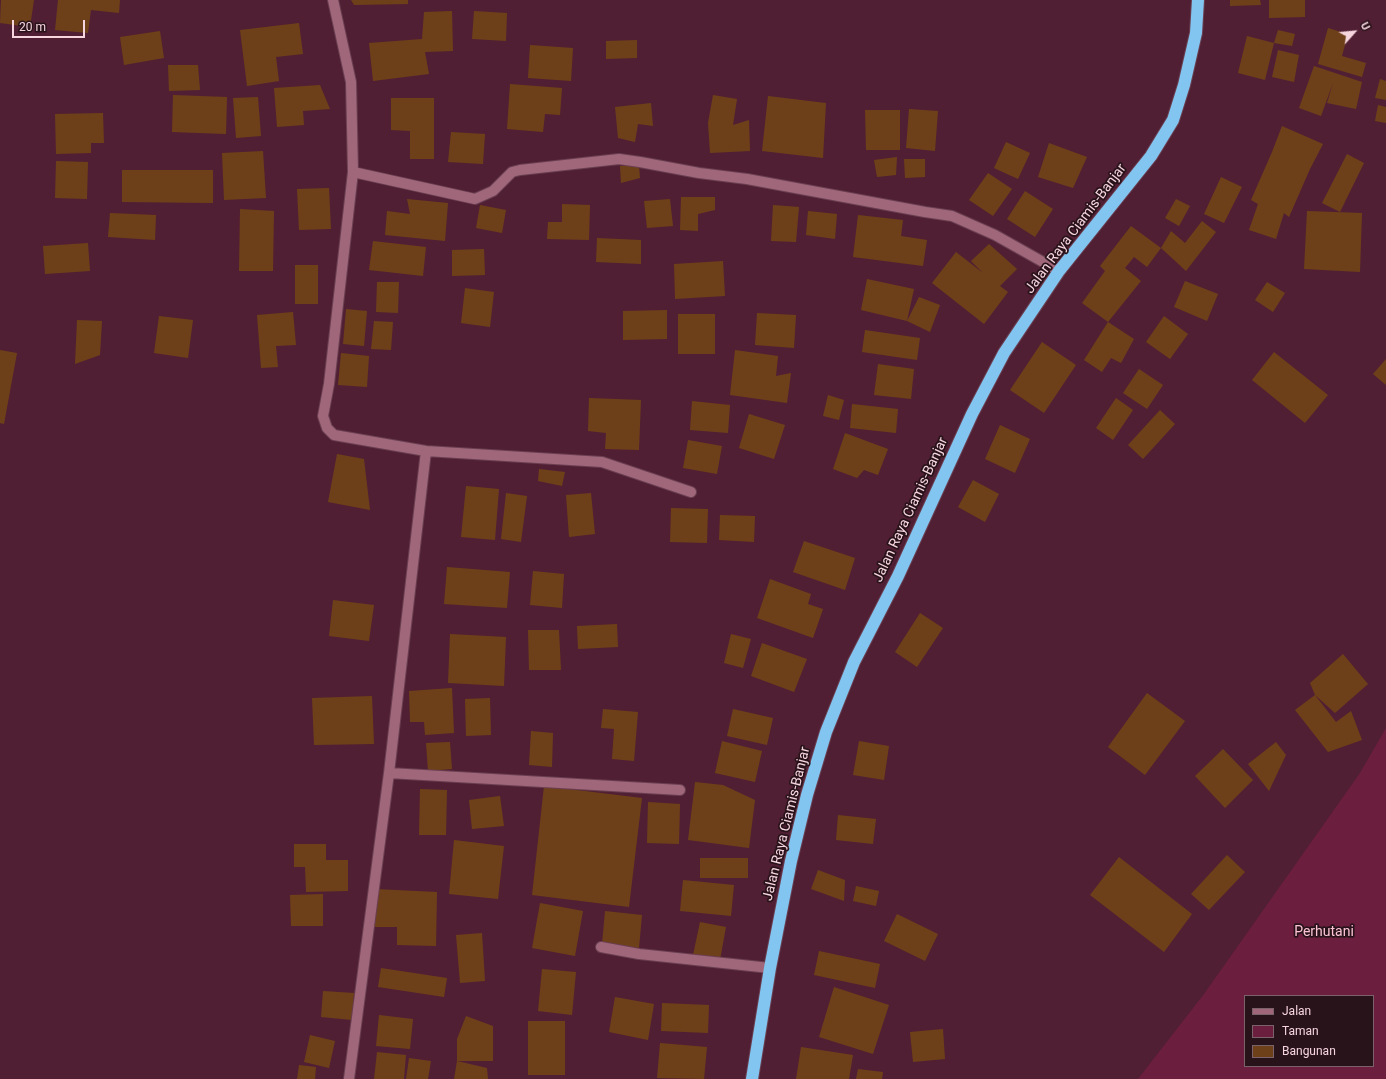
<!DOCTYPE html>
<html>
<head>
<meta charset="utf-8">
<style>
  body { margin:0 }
  #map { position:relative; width:1386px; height:1079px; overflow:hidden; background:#511f33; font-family:Roboto,sans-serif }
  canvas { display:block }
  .legend { position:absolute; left:1244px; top:995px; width:130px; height:72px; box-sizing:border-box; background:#29131b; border:1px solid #7b6169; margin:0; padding:5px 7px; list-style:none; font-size:12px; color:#f6d5df }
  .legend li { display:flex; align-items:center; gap:8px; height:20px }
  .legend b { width:20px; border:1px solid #7b6169 }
  .north { position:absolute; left:1334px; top:12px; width:40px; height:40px; -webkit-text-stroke:3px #29131b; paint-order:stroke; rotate:63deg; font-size:11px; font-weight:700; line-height:16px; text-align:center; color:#f6d5df }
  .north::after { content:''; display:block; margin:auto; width:14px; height:18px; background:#f6d5df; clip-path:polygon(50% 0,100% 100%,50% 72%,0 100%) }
  .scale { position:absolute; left:12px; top:20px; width:73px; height:18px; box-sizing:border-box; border:2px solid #f6d5df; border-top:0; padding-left:5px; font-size:12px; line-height:14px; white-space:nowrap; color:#f6d5df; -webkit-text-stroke:3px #29131b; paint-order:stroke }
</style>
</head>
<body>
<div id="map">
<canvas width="1386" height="1079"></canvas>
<ul class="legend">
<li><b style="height:5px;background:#a0677a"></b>Jalan</li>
<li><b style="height:11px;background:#6c1e3f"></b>Taman</li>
<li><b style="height:11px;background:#6e4019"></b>Bangunan</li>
</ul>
<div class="north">U</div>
<div class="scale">20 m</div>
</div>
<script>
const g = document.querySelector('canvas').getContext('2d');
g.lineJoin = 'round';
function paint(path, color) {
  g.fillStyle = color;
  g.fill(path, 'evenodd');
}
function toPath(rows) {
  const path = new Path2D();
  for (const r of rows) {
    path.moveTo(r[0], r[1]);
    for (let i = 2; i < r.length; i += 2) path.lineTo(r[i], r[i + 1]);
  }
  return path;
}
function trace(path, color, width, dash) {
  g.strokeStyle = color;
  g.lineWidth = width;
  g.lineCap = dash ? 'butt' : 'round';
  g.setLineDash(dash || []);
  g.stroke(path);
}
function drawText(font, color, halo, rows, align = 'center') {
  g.font = font + ' Roboto,sans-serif';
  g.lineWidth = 3.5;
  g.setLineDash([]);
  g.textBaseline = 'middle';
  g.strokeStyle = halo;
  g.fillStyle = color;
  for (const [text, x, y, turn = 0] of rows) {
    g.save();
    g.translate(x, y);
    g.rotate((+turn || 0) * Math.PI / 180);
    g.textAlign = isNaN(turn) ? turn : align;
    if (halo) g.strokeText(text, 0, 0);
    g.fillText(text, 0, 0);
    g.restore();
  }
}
const green = toPath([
  [1386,728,1386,1079,1138,1079,1204,994,1360,773],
  [1245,996,1373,996,1373,1066,1245,1066]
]);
const building = toPath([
  [1,0,34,0,30,27,0,23],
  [58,0,120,0,119,13,91,10,88,33,55,30],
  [351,0,408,0,408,4,354,5],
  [1230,0,1260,0,1261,5,1230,6],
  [1269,0,1305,0,1305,17,1269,18],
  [452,11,453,51,425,52,429,74,373,81,369,43,422,39,424,12],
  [474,11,507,13,506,41,472,39],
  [299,23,303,54,276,57,279,81,247,86,240,30],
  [1328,28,1348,34,1342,56,1366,63,1362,77,1318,64],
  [1278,30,1295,34,1292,46,1274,43],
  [160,31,164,58,124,65,120,37],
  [1247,36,1274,43,1265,80,1238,73],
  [637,40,637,58,606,59,606,41],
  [530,45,573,48,571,81,528,78],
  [1278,50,1299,55,1294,82,1272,77],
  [168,65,198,65,200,90,169,91],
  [1314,66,1362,82,1356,109,1327,103,1333,83,1321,116,1299,108],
  [1380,79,1386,81,1386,100,1375,98],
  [510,84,562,88,560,115,545,114,543,132,507,129],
  [320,85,330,109,303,111,304,125,277,127,274,88],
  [173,95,227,97,226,134,172,132],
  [713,95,737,99,733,125,749,120,750,151,710,153,708,123],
  [768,96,826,103,823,158,762,151],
  [258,97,261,136,236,138,233,98],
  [391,98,434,98,434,159,410,159,410,131,391,130],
  [651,103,653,126,638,124,635,142,618,138,615,107],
  [1378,105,1386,107,1386,123,1375,121],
  [909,109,938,111,935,151,906,148],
  [865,110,900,110,900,150,866,150],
  [103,113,104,143,91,143,91,153,56,154,55,114],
  [1282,126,1323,144,1310,169,1289,217,1284,213,1276,239,1249,230,1258,204,1251,200,1272,152],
  [451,132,485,134,483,164,448,162],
  [1006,142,1030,153,1018,179,994,168],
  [1049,143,1087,157,1073,188,1038,177],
  [263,151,266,198,224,200,222,153],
  [1347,154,1364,163,1340,212,1322,203],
  [897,157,896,175,877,177,874,160],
  [904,159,925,159,925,177,905,178],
  [56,161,88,162,87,199,55,198],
  [620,166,639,166,640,178,621,183],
  [122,170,213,170,213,203,122,202],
  [988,173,1012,189,993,216,969,200],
  [1221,177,1242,187,1224,223,1204,214],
  [329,188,331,229,299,230,297,189],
  [1025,191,1053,209,1035,237,1007,219],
  [681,197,715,197,715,210,698,214,698,231,680,230],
  [407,199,448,203,445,241,385,235,387,211,410,214],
  [670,199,673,226,647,228,644,201],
  [1176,199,1190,206,1179,226,1165,218],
  [562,204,590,205,589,240,547,239,548,222,562,222],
  [480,205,506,210,502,233,476,228],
  [773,205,799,207,796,242,771,241],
  [240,209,274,211,273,271,239,271],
  [808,211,837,214,835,239,806,235],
  [1307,211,1362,213,1360,272,1304,269],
  [110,213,156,215,155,240,108,237],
  [858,215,903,220,901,236,927,240,923,266,853,257],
  [1202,221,1216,232,1186,271,1161,248,1171,231,1185,243],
  [1131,226,1161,248,1147,267,1134,257,1125,268,1141,281,1108,322,1082,303,1105,271,1100,266],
  [597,238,641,240,641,264,596,262],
  [373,241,426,247,423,276,369,270],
  [88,243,90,271,45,274,43,246],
  [989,244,1017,269,1000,286,1008,292,984,324,932,283,956,252,983,273,971,261],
  [484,249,485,275,452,276,452,250],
  [723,261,725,296,675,299,674,264],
  [295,265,318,265,318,304,295,304],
  [867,279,914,289,907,321,861,310],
  [1185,281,1218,294,1207,321,1174,307],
  [377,282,399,282,398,313,376,312],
  [1267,282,1285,293,1273,312,1255,300],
  [465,288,494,292,490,327,461,323],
  [919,297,940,305,930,332,907,321],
  [346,309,367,311,364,346,343,344],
  [667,310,667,339,623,340,623,311],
  [293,312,296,345,276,346,278,367,261,368,257,315],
  [757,313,796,315,794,348,755,345],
  [678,314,715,314,715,354,678,354],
  [159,316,193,320,188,358,154,353],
  [1164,316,1188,334,1170,359,1146,342],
  [77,320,102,321,100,355,75,364],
  [374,321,393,322,391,350,371,349],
  [1108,322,1134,339,1121,363,1111,358,1102,372,1084,360],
  [865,330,920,338,917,360,862,352],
  [1042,342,1076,365,1044,413,1010,390],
  [0,350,17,353,4,424,0,423],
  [735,350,778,356,776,376,791,373,787,403,730,395],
  [1274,352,1328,395,1305,423,1252,380],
  [341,353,369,356,367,387,338,385],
  [1386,359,1386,385,1373,374],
  [878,364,914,369,911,399,874,395],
  [1139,369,1163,385,1147,409,1123,393],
  [828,395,844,400,839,420,823,416],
  [589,398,641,400,639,450,605,449,606,433,588,431],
  [1116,398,1133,410,1113,440,1096,428],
  [692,401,730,405,728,433,690,430],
  [852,404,898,409,896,433,850,428],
  [1160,410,1175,424,1143,459,1128,445],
  [749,414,785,425,774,459,739,448],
  [1000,425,1030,439,1015,473,985,459],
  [845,433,888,449,878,475,864,470,857,478,833,469],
  [688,440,722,446,717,474,683,468],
  [337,454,364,459,370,510,328,502],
  [539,469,565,472,562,486,538,481],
  [973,480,999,494,985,522,958,507],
  [466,486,499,489,495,540,461,537],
  [506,493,527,496,521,542,501,539],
  [591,493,595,534,569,537,566,495],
  [671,508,708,509,707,543,670,542],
  [720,515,755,516,754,542,719,540],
  [804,541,855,558,845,590,793,572],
  [447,567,510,572,507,608,444,604],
  [533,571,564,574,562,608,530,605],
  [770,579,811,594,808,604,823,609,813,638,757,618],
  [333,600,374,605,369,641,329,636],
  [920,613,943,628,917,667,895,652],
  [617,624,618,647,578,649,577,626],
  [528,630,559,630,561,670,529,670],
  [450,634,506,637,504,686,448,683],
  [731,634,751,639,743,668,724,663],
  [762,643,807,659,794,692,751,676],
  [1343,654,1368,684,1335,713,1315,695,1310,683],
  [452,688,454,733,425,735,424,722,410,722,409,691],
  [1147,693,1185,721,1145,775,1108,747],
  [1315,695,1336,722,1351,711,1362,740,1328,752,1295,710],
  [372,696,374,744,314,745,312,698],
  [490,698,491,735,466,736,465,699],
  [603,709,638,712,634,761,612,759,614,729,601,728],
  [733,709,773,718,767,745,727,736],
  [531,731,553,733,552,767,529,765],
  [722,741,762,751,755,782,715,773],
  [859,741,889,746,884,780,853,775],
  [450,742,452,769,428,771,426,743],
  [1276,742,1286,755,1269,791,1248,764],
  [1223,749,1253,780,1225,808,1195,776],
  [695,782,723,785,755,800,749,848,688,840],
  [544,786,642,798,629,907,532,895],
  [420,789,447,790,446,835,419,835],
  [500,796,504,826,472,829,469,800],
  [648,802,680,804,679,844,647,843],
  [838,815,876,819,873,844,836,840],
  [454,840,504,846,498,899,449,894],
  [294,844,326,844,326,860,348,860,348,891,306,892,305,867,294,867],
  [1227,855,1245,872,1209,910,1191,894],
  [1119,857,1192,914,1164,952,1090,895],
  [700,858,748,858,748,878,700,878],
  [818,870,845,880,844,901,811,889],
  [683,880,734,885,731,916,680,911],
  [856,886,879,891,876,906,853,901],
  [375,889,437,892,436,946,397,945,397,927,374,927],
  [323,894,323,926,291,926,290,895],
  [540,903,583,911,575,956,532,948],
  [605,911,642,915,639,948,602,944],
  [897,914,938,934,925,961,884,941],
  [700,922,726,927,720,960,693,955],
  [482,933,485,981,460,983,456,935],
  [819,951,880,964,875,988,814,975],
  [381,968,447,978,444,997,378,987],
  [542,969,576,972,572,1015,538,1011],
  [834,987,889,1005,873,1054,819,1037],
  [323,991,354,993,352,1020,321,1017],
  [615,997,654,1004,648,1040,609,1032],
  [662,1003,709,1005,708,1033,661,1031],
  [379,1015,413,1019,410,1049,376,1046],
  [466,1016,493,1026,493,1061,457,1061,457,1039],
  [528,1021,565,1021,565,1075,528,1075],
  [943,1029,945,1059,913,1062,910,1032],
  [310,1035,335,1041,329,1068,304,1062],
  [660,1043,707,1047,704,1079,657,1078],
  [801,1047,853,1055,849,1079,796,1079],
  [377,1052,406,1055,404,1079,374,1079],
  [409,1058,431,1061,428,1079,406,1079],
  [457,1061,487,1068,488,1079,454,1079],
  [299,1065,316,1067,315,1079,297,1079],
  [858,1069,883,1072,882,1079,856,1079]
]);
const minor = toPath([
  [333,0,351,82,353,172,329,384,323,416,327,428,334,435,426,451,389,773,349,1079],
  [353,172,475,199,493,191,512,172,520,170,619,159,640,162,699,173,747,179,925,212,952,216,995,235,1059,271],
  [426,451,602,462,691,492],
  [389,773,680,790],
  [601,947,639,954,770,968]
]);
const highway = toPath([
  [752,1079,770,968,791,861,807,795,826,732,854,662,898,576,972,414,1004,353,1059,271,1151,156,1173,120,1184,85,1196,33,1198,0]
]);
const streetNames = [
  ["Jalan Raya Ciamis-Banjar",1076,229,-53],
  ["Jalan Raya Ciamis-Banjar",911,510,-65],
  ["Jalan Raya Ciamis-Banjar",787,824,-76]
];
const parkNames = [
  ["Perhutani",1324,932]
];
paint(green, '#6c1e3f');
paint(building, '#6e4019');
trace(minor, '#6a3f51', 12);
trace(highway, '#6a3f51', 14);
trace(minor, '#a0677a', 10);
trace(highway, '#82c5f0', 12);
drawText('14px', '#f6d5df', '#29131b', streetNames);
drawText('14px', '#fbc3d4', '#29131b', parkNames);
</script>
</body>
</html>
